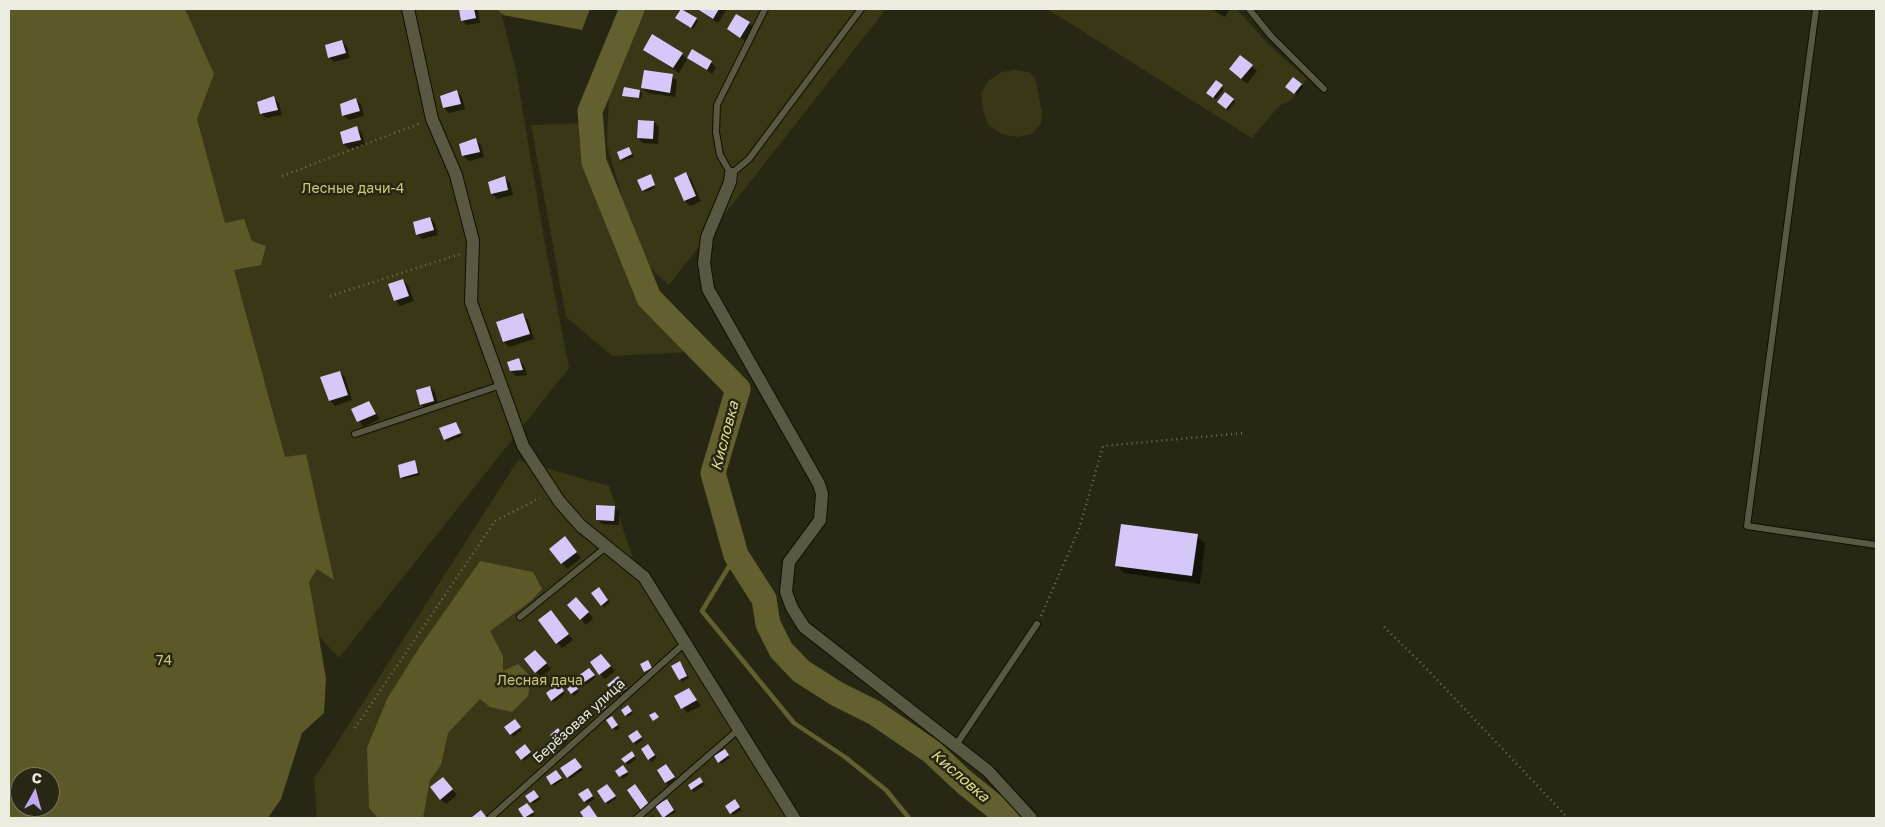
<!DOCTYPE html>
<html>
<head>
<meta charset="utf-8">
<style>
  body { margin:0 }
  #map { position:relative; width:1885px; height:827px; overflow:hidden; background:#282713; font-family:"Golos Text",sans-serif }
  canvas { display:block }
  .frame { position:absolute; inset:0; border:10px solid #edece0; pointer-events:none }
  .north { position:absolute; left:10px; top:767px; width:50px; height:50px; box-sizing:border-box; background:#282713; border:1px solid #777665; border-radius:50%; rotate:7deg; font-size:14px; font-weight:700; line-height:20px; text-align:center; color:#edece0 }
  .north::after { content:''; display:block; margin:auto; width:18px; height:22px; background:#bfa9f4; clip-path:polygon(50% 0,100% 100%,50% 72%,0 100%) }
</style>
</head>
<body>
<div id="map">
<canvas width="1885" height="827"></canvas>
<div class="frame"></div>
<div class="north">С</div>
</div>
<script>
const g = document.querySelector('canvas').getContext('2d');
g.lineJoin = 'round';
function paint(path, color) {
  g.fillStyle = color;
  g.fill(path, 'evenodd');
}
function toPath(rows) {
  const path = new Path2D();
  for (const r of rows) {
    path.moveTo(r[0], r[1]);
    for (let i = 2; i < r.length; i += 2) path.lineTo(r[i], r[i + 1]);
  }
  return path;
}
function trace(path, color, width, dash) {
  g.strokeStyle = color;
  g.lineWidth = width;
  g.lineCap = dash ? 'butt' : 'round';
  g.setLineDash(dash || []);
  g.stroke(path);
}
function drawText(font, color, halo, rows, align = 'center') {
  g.font = font + ' "Golos Text",sans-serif';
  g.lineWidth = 5;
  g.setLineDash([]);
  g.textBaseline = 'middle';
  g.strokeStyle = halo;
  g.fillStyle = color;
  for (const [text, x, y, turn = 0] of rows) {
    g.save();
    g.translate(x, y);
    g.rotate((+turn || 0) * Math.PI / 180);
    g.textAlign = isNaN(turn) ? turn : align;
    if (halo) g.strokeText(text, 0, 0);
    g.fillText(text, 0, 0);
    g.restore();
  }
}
const green = toPath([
  [110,9,500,9,516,70,545,244,569,368,339,658,280,595],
  [644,9,886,9,669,285,640,259,607,145,610,67],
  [1047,9,1237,9,1268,44,1307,79,1291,100,1279,106,1252,138],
  [1015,70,1030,72,1036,80,1042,115,1041,123,1032,134,1017,137,1004,135,989,126,984,114,981,93,988,81,1002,72],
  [585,123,587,158,622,247,692,352,612,356,566,317,531,125],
  [518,460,609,486,640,580,787,818,317,818,314,779]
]);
const forest = toPath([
  [9,9,185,9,214,74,197,119,225,223,244,219,252,241,266,246,261,265,234,270,285,457,306,454,334,580,317,569,309,582,326,678,324,713,302,733,281,799,268,818,9,818],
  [20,777,50,777,50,807,20,807],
  [497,9,590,9,582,30,503,15],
  [480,561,533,572,542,589,531,601,490,631,503,656,503,671,518,664,531,677,528,696,512,712,490,707,480,699,448,733,441,765,430,780,423,818,378,818,369,808,367,748,387,699,419,648]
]);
const shadow = toPath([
  [460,9,478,9,480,23,467,25,462,20],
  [701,9,727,9,718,23,706,15],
  [1211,9,1230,9,1225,17],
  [696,19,698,21,693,29,679,20],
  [749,23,754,28,746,42,728,29],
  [342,41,347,46,350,58,334,62,329,57],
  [645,50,682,54,687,59,679,73],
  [689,58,711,62,716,67,712,74],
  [1252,66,1257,71,1247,84,1230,69],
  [672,76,677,81,675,97,648,93,642,88],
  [1216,82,1224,89,1216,99,1210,95],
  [1301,85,1303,87,1297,95,1289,89],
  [639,91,642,93,641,99,624,95],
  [457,92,462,97,465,109,449,113,444,108,442,97],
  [274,98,279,103,282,115,266,118,261,113],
  [356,99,361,104,364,116,349,120,343,115],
  [1233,100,1235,102,1228,111,1221,104],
  [654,122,659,127,658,144,643,143,638,138],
  [357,128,362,133,365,145,349,149,344,144],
  [476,140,481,145,484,157,469,161,463,156],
  [629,148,634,157,623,161,621,159],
  [686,174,691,179,701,201,690,206,685,201,675,178],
  [650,177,655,188,645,192,643,190],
  [505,178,510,183,513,195,497,199,492,194],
  [430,218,435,223,438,235,422,239,417,234],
  [403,280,408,285,414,301,400,306,395,300],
  [523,315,528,320,534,339,509,347,504,342],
  [519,360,524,365,527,375,516,376,511,371],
  [340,372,345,377,352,400,335,406,330,401],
  [430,387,435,392,439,406,426,410,421,404],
  [369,402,380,419,363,427,353,410],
  [455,423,462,436,447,442,445,439],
  [414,461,420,475,404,479,402,477],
  [614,507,619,512,619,525,602,524,597,519],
  [1197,536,1205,544,1200,584,1124,573,1116,565],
  [570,543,581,558,567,569,550,549],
  [601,591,610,602,604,607,601,605],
  [581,604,593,618,586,625,569,605],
  [556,617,573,640,562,648,557,643],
  [601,655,615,671,605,679,600,674],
  [540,656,551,669,541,677,525,660],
  [682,665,689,678,682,682,673,666],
  [591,671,596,677,586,685,580,677],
  [620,680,628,690,619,697,617,695],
  [561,687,565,694,554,702,552,700],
  [576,687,579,692,574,696,568,689],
  [689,689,701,706,687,713,676,697],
  [602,703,607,710,602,714,600,712],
  [630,709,633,713,628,717,626,715],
  [614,719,620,728,615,731,607,720],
  [517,723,522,730,513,737,506,728],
  [560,732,568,742,561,747,552,735],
  [639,733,643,740,636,745,630,736],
  [527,748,533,754,524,761,522,759],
  [650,748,657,758,651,762,642,749],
  [726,753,730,758,721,764,719,762],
  [634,755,636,759,628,765,623,759],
  [577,762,583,770,570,779,568,777],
  [668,768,676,780,668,785,658,771],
  [625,769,629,774,623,779,617,771],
  [558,774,563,780,554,786,552,784],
  [443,778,457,795,446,804,440,799],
  [702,781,705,785,694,792,689,785],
  [609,788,617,798,608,804,606,802],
  [534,791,541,799,533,804,531,802],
  [590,792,595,799,587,804,580,795],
  [669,802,676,812,665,818,664,817],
  [737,803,742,810,733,815,726,806],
  [529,807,535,815,526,818,520,810],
  [653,815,656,818,649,818]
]);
const stream = toPath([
  [736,555,702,611,794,723,845,757,886,790,909,818]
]);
const river = toPath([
  [632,9,590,111,594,162,649,298,738,389,713,473,736,555,764,599,768,624,781,650,801,671,837,694,875,713,932,752,964,782,1009,818]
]);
const building = toPath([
  [459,9,474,9,476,18,461,21],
  [681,9,697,18,691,28,675,18],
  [700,9,719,9,713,19,699,10],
  [736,14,750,22,740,38,727,29],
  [652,34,683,53,673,68,643,50],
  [342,40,346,53,328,58,325,45],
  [692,49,712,61,707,70,687,58],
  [1240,55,1253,65,1241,79,1229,69],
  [644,70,673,74,670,93,641,88],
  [1293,77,1302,84,1294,94,1285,87],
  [1216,80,1223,85,1213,98,1206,93],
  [624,87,640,90,639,98,622,96],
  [457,90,461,104,443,108,440,96],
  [1225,92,1234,99,1226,109,1217,102],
  [274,96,278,110,260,114,257,102],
  [356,98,360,111,342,116,340,104],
  [638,120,654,121,653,139,637,138],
  [357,126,361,140,343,144,340,132],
  [476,138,480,152,462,156,459,144],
  [629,147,632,154,620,160,617,152],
  [686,172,696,196,684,201,674,178],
  [651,174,655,185,642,191,637,180],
  [505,176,508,190,491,194,488,182],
  [430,217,434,230,416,235,413,222],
  [403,279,409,296,394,301,388,284],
  [523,313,530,334,503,342,496,322],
  [519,358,523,370,510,371,507,362],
  [340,371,348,395,329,401,320,377],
  [430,386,434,401,420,405,416,390],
  [369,401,376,414,357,422,351,409],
  [456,422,461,433,444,440,439,428],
  [415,460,418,473,400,478,398,465],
  [596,505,615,506,614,521,596,520],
  [1121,524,1198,534,1192,576,1115,566],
  [565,536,577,552,561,564,549,549],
  [599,587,608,600,601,606,591,593],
  [576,597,589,612,580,620,567,605],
  [551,610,569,634,556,644,538,620],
  [535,650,547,663,535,673,524,659],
  [601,654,611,666,599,675,590,662],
  [648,660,652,668,644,672,640,664],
  [680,661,687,676,679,680,671,666],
  [589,668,595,675,583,683,578,676],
  [618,676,627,688,616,696,607,685],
  [559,683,564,691,551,701,546,693],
  [574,683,578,689,571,694,567,689],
  [689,688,697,700,681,709,674,696],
  [600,699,606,707,599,713,593,704],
  [628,705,632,711,625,716,621,710],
  [655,712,659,717,653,721,649,715],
  [612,716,618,725,612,729,606,720],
  [515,719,521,727,510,735,504,727],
  [558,728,567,740,558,746,550,735],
  [637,730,642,737,633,743,628,736],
  [525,744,531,752,521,760,515,752],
  [648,744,655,755,648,760,641,749],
  [725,749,729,755,718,763,714,756],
  [632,751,635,756,625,763,621,759],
  [575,758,582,767,567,778,560,768],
  [666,764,675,777,665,783,657,770],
  [623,765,628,772,619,777,615,771],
  [556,770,562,778,551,785,546,777],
  [443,777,453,789,440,800,430,787],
  [700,777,703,782,691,790,688,785],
  [607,784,616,796,605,803,597,791],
  [635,784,649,804,641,810,627,790],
  [588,788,593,796,584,802,578,794],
  [534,790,539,797,530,803,525,796],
  [667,799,674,810,663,818,655,806],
  [735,799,740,807,730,814,725,806],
  [527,803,534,812,524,818,518,809],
  [589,805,598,818,584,818,580,812],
  [481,810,487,818,473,818,472,817]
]);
const path = toPath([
  [282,176,421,123],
  [330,296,460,254],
  [1041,616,1079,529,1103,446,1244,433],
  [1384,627,1422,664,1568,818],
  [355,728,495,521,540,498]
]);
const lane = toPath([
  [765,9,717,105,716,132,720,155,731,174,749,159,861,9],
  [1249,9,1271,36,1324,89],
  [1816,9,1747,526,1876,545],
  [355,434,501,385],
  [520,617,606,547],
  [956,745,1037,624],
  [490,818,685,643],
  [637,818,738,730]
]);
const street = toPath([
  [408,9,432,119,456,175,473,241,471,302,523,446,559,501,581,526,644,577,794,818],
  [731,174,730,182,707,237,704,263,708,289,819,484,822,494,820,520,789,562,786,592,792,608,804,627,988,771,1031,818]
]);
const parkNames = [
  ["Лесные дачи-4",353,189],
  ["74",164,661],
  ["Лесная дача",540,681]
];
const streetNames = [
  ["Берёзовая улица",579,721,-42]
];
const waterNames = [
  ["Кисловка",725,436,-75],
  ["Кисловка",960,776,41]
];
paint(green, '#393715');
paint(forest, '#5c5929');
paint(shadow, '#0007');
trace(stream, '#636030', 4.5);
trace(river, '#636030', 25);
paint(building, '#d5c7f8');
trace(lane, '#111001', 8);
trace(street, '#111001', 14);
trace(path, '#71705f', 2.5, [1, 4]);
trace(lane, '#595843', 6);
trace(street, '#595843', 12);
drawText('14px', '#cbc77a', '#282713', parkNames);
drawText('14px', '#edece0', '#282713', streetNames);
drawText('italic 15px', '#e1dd8f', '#282713', waterNames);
</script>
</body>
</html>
